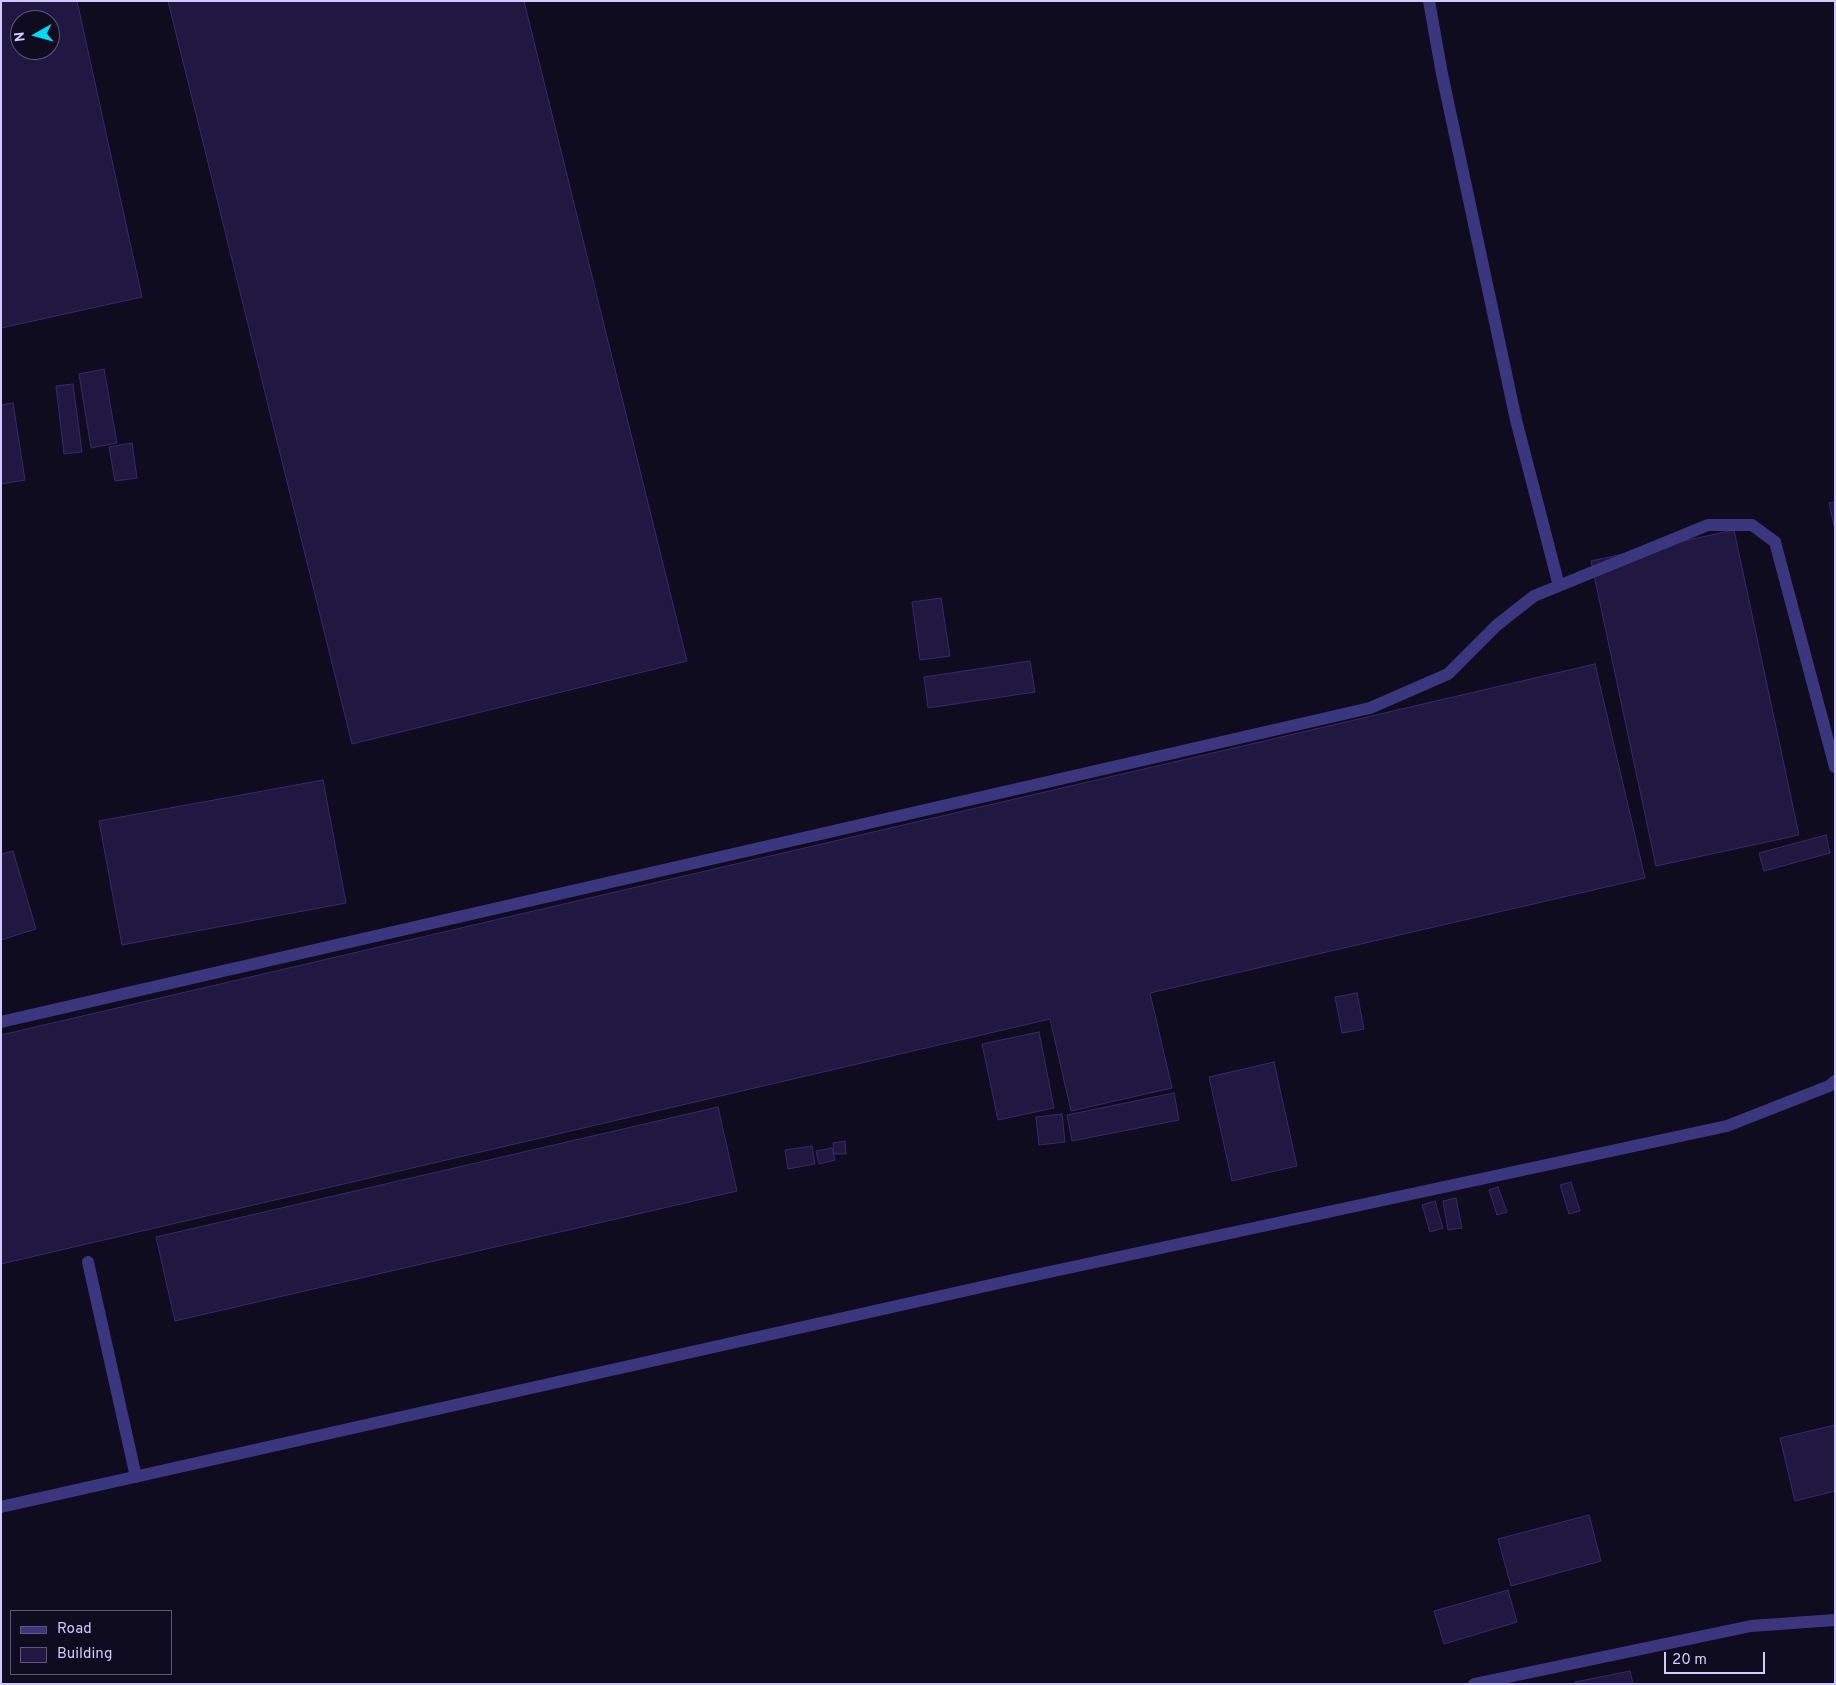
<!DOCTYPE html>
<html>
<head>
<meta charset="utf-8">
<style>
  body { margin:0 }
  #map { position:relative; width:1836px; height:1685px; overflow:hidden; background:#0f0c1f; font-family:Overpass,sans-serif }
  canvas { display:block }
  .frame { position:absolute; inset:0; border:2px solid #d0caff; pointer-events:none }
  .legend { position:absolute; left:10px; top:1610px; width:162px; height:65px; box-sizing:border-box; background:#0f0c1f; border:1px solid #5c5879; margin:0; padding:6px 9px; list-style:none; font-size:15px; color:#d0caff }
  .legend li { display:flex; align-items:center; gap:10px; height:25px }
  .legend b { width:25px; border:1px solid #5c5879 }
  .north { position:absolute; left:10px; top:10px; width:50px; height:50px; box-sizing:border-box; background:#0f0c1f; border:1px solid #5c5879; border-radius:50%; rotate:263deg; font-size:14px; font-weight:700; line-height:20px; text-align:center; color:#d0caff }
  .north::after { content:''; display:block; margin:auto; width:18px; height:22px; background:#00dbf5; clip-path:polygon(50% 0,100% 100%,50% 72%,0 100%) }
  .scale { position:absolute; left:1664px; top:1652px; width:101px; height:22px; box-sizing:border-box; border:2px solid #d0caff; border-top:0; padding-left:6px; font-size:15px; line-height:18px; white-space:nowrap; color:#d0caff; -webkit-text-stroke:4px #0f0c1f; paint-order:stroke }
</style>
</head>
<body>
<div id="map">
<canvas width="1836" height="1685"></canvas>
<div class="frame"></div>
<ul class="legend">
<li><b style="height:6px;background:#3a377e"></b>Road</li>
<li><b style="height:14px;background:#201840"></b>Building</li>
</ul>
<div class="north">N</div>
<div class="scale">20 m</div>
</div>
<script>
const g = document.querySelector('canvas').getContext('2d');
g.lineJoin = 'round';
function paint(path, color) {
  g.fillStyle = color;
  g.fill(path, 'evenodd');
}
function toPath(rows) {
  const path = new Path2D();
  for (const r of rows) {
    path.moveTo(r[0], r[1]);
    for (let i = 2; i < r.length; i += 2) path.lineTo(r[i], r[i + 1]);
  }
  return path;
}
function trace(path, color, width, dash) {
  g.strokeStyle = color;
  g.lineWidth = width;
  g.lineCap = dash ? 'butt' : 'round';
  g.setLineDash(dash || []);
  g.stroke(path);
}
const building = toPath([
  [1,1,77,1,142,297,1,328,1,1],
  [20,20,50,20,50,50,20,50,20,20],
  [168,1,524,1,687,661,352,744,168,1],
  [104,369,117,443,91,448,79,374,104,369],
  [73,384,82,452,64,454,56,386,73,384],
  [13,403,25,480,1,484,1,405,13,403],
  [132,443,137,478,115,481,109,447,132,443],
  [1835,502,1835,530,1829,503,1835,502],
  [1734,530,1799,835,1656,866,1591,561,1734,530],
  [941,598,950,656,920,660,912,602,941,598],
  [1030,661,1035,692,928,708,924,677,1030,661],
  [1595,664,1645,878,1150,993,1172,1088,1071,1111,1050,1019,1,1264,1,1035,1595,664],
  [323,780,346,903,122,945,99,821,323,780],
  [1826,835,1830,853,1764,871,1759,853,1826,835],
  [13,851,36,929,1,940,1,854,13,851],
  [1357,993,1364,1029,1342,1033,1335,997,1357,993],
  [1039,1032,1054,1108,998,1120,982,1044,1039,1032],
  [1274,1062,1297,1166,1232,1181,1209,1077,1274,1062],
  [1174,1093,1179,1120,1072,1141,1067,1115,1174,1093],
  [718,1107,737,1191,175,1321,156,1237,718,1107],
  [1062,1114,1065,1142,1039,1145,1036,1117,1062,1114],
  [845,1141,846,1154,834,1154,833,1143,845,1141],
  [812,1146,815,1164,788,1169,785,1150,812,1146],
  [832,1148,835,1160,819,1164,816,1151,832,1148],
  [1571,1182,1580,1211,1569,1214,1560,1185,1571,1182],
  [1498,1187,1507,1212,1497,1215,1489,1190,1498,1187],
  [1456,1198,1462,1228,1448,1230,1443,1201,1456,1198],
  [1435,1201,1443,1228,1430,1232,1422,1205,1435,1201],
  [1835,1425,1835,1491,1795,1501,1780,1438,1835,1425],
  [1589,1515,1601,1561,1511,1586,1498,1539,1589,1515],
  [1508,1590,1517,1622,1444,1644,1434,1611,1508,1590],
  [1630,1671,1633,1684,1575,1684,1575,1682,1630,1671]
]);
const service = toPath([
  [1429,1,1442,74,1516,420,1559,586],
  [1,1022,1370,708,1448,674,1497,625,1534,596,1708,525,1752,525,1775,542],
  [88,1262,136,1477],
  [1474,1684,1751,1626,1835,1620]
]);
const minor = toPath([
  [1775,542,1835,767],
  [1,1507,1017,1279,1727,1126,1829,1086,1835,1081]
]);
paint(building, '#201840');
trace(building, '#372a6c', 1);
trace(service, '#3a377e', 12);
trace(minor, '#3a377e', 12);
</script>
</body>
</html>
